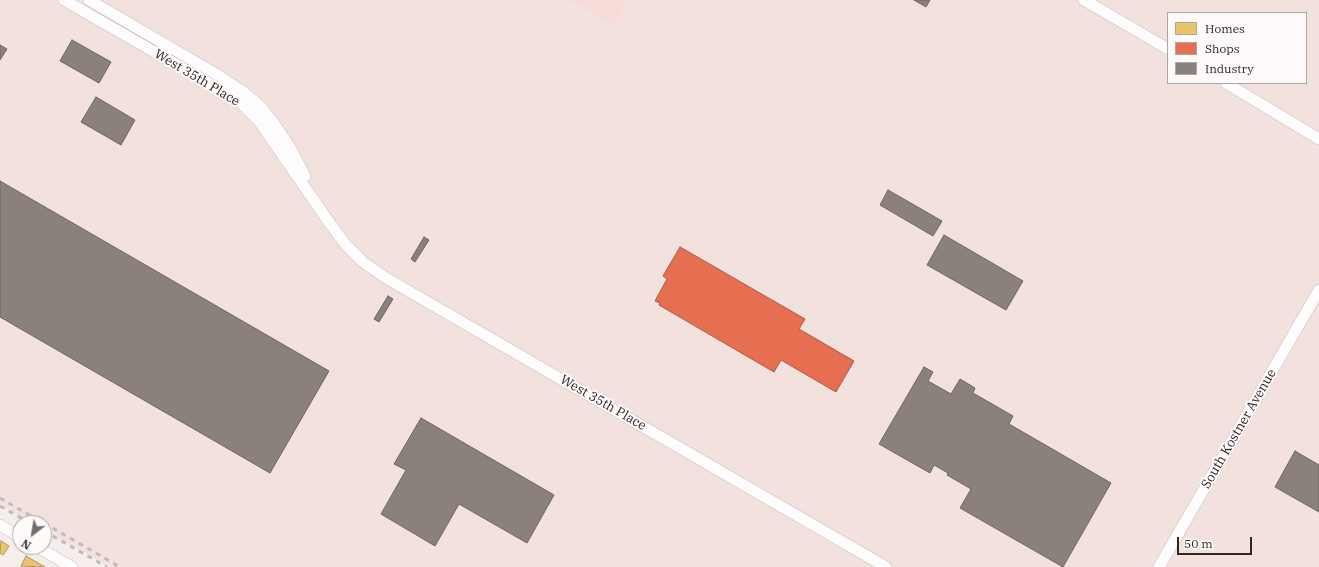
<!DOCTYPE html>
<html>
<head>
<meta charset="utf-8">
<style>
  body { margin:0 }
  #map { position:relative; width:1319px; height:567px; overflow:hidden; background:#f6eeec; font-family:"IBM Plex Serif",serif }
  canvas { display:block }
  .legend { position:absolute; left:1167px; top:12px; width:140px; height:72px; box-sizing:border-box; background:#fefafa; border:1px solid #aaa6a5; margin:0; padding:5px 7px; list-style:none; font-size:12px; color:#2d2726 }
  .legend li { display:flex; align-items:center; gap:8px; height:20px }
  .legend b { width:20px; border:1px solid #aaa6a5 }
  .north { position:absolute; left:12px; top:515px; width:40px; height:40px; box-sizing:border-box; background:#fefafa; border:1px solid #aaa6a5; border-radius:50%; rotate:211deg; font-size:11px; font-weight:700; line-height:16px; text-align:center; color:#2d2726 }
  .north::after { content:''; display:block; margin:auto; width:14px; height:18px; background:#736d6b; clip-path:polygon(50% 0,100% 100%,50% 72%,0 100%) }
  .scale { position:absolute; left:1177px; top:537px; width:75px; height:18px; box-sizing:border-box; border:2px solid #2d2726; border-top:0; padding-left:5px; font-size:12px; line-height:14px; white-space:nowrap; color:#2d2726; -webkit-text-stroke:3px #fefafa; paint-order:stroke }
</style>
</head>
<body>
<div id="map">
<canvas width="1319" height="567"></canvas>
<ul class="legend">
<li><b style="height:11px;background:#e9c46a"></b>Homes</li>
<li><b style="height:11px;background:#e76f51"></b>Shops</li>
<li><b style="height:11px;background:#8a817c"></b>Industry</li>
</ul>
<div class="north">N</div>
<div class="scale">50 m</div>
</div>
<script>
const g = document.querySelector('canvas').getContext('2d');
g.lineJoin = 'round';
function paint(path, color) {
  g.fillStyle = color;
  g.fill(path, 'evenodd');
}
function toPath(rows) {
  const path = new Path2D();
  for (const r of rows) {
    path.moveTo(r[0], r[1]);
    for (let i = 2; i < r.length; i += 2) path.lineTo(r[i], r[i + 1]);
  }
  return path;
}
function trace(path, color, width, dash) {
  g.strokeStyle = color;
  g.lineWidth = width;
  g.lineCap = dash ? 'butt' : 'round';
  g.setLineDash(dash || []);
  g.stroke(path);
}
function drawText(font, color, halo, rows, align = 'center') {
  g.font = font + ' "IBM Plex Serif",serif';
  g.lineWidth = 4;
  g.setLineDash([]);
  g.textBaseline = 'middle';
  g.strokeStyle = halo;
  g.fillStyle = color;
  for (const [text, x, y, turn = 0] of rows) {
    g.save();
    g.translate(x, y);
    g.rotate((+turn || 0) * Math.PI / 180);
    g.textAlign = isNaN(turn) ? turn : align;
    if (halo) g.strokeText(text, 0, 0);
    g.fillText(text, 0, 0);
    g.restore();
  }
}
const built = toPath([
  [0,0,1319,0,1319,567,110,567,44,530,44,523,32,523,0,505],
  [1168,13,1306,13,1306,83,1168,83]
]);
const green = toPath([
  [569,0,627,0,613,25]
]);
const homes = toPath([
  [1,541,9,546,3,555,0,553,1,541],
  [26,556,45,567,21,566,26,556]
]);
const shops = toPath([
  [680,247,805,319,799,329,854,361,836,392,781,360,774,372,659,305,660,303,655,301,667,279,663,276,680,247]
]);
const industry = toPath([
  [914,0,930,0,926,7,914,0],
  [72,40,111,62,99,83,60,61,72,40],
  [0,45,7,49,0,60,0,45],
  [96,97,135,120,121,145,81,122,96,97],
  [0,181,329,371,270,473,0,317,0,181],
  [888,190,942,221,933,236,880,205,888,190],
  [944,235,1023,281,1006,310,927,265,944,235],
  [424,237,429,240,415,262,411,259,424,237],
  [388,296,393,299,379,322,374,319,388,296],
  [924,367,933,372,928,381,951,394,960,379,975,388,973,393,1013,416,1009,424,1111,483,1063,567,960,508,971,489,947,475,948,473,934,465,930,473,879,444,924,367],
  [421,418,554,495,527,543,459,504,435,546,381,514,406,470,394,464,421,418],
  [1295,451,1319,465,1319,512,1275,487,1295,451]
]);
const minor = toPath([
  [64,0,219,89,242,104,259,121,331,225,346,245,363,262,386,278,886,567],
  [89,0,216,74,242,91,260,106,275,125,291,149,305,176],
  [1084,0,1168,49],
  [1226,83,1319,139],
  [0,525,20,537],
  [37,547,72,567],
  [1159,567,1319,290]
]);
const rail = toPath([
  [0,498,43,523],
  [0,506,30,523],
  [44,523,120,567],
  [44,531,107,567]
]);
const streetNames = [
  ["West 35th Place",197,78,31],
  ["West 35th Place",603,403,30],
  ["South Kostner Avenue",1239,429,-60]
];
paint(built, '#f3e1de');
paint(green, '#f7dbd8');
paint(homes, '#e9c46a');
trace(homes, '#b19556', 1);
paint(shops, '#e76f51');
trace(shops, '#af5944', 1);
paint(industry, '#8a817c');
trace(industry, '#6e6662', 1);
trace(minor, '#c6bfbe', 12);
trace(minor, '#fefcfc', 11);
trace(rail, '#bfbdbc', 3, [5, 5]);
drawText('13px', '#2d2726', '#fefafa', streetNames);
</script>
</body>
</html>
